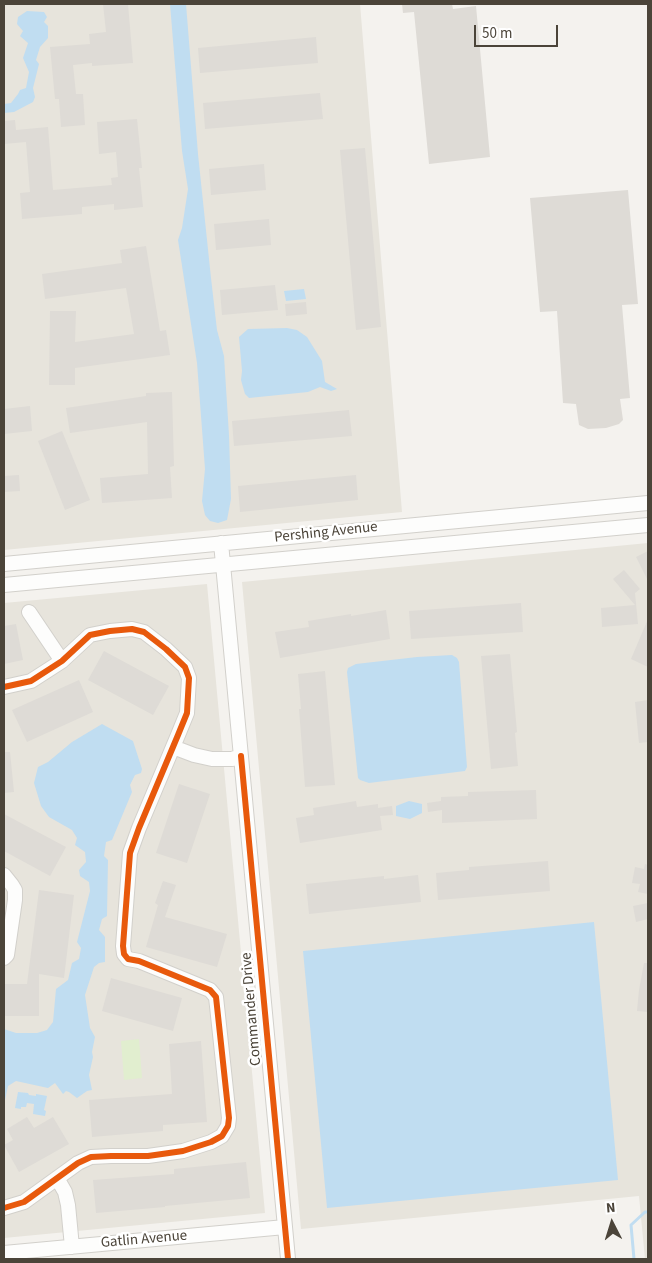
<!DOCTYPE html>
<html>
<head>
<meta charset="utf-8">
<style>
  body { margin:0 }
  #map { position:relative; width:652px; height:1263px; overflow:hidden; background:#f4f2ee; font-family:"Source Sans 3",sans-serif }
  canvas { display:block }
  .frame { position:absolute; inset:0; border:5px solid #4b4439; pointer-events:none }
  .north { position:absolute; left:587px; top:1198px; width:50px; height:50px; -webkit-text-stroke:4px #fff; paint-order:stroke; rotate:355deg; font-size:14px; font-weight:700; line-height:20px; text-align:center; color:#4b4439 }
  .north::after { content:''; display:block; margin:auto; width:18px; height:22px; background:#4b4439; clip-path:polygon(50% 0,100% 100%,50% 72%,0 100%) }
  .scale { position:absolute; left:474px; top:25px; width:84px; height:22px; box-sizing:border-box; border:2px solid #4b4439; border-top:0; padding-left:6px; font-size:15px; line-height:18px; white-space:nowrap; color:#4b4439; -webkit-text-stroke:4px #fff; paint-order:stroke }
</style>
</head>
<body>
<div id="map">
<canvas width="652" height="1263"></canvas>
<div class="frame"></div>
<div class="north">N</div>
<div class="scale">50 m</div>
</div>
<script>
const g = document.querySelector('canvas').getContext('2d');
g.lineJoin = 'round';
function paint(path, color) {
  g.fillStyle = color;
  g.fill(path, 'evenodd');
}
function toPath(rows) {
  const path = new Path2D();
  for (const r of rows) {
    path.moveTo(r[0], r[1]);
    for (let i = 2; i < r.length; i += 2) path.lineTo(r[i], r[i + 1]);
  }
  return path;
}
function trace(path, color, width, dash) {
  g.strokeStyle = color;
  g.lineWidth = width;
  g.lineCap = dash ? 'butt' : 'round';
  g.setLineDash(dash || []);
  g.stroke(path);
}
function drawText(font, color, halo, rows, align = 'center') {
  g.font = font + ' "Source Sans 3",sans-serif';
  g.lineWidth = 5;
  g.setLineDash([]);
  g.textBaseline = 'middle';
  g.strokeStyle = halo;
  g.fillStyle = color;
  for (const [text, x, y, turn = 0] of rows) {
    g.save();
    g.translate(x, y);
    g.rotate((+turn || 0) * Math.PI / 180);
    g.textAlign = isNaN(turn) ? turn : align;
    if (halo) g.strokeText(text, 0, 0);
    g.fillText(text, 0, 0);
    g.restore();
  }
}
const residential = toPath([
  [4,4,360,4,402,512,4,550],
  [648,543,648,1259,645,1259,639,1196,301,1229,242,582],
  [207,584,265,1213,4,1238,4,603]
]);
const green = toPath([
  [139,1039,142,1078,124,1080,121,1041]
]);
const water = toPath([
  [170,4,186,4,198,154,211,278,217,330,224,356,229,435,231,499,227,520,218,523,210,521,205,515,202,501,205,469,197,363,178,240,182,228,188,189,182,151],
  [27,11,44,12,47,17,44,22,48,26,48,38,40,47,36,60,39,64,33,88,35,97,33,102,14,112,4,113,4,104,11,103,18,94,20,90,26,88,29,72,23,58,28,43,20,36,23,31,17,24,18,17],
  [304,289,306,299,286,301,284,291],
  [287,328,297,330,307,337,322,361,325,382,337,389,331,391,320,387,308,392,249,398,245,394,241,380,242,371,239,337,248,329],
  [452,655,457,658,459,662,467,767,465,771,369,783,360,780,358,778,347,672,348,668,356,664,417,657],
  [102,724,133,741,142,769,141,773,135,775,130,785,132,792,112,840,106,842,104,856,108,860,107,916,102,919,99,930,105,937,105,962,99,963,94,967,85,995,90,1028,95,1037,92,1052,93,1057,89,1075,92,1090,87,1091,77,1098,69,1092,66,1091,63,1094,55,1083,48,1088,16,1081,8,1086,5,1100,4,1100,4,1029,16,1033,37,1033,47,1030,53,1022,56,989,68,980,72,963,79,959,81,948,77,942,90,891,89,882,80,876,79,870,86,862,85,852,75,845,77,838,72,830,49,817,41,806,34,783,38,767,48,762,72,742],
  [409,801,422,804,422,813,410,819,396,816,396,806],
  [594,922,618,1180,327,1208,303,951],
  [18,1092,28,1093,29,1095,36,1096,36,1094,47,1096,44,1110,46,1111,45,1116,33,1114,34,1104,27,1103,26,1107,21,1107,21,1109,15,1108]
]);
const stream = toPath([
  [634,1259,631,1225,645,1212,648,1212]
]);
const building = toPath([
  [103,4,128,4,133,63,92,66,92,63,73,65,76,94,83,94,85,125,61,127,59,99,55,99,50,47,90,44,89,34,106,32],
  [402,4,452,4,453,9,476,6,490,157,429,164,414,12,403,13],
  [316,37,318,63,200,73,198,48],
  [320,93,323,119,205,129,203,103],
  [137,119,142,168,139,168,143,207,114,210,114,204,82,207,82,214,22,219,20,193,30,192,26,142,4,144,4,121,15,120,16,130,48,127,53,190,112,185,111,178,118,177,116,152,99,154,97,122],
  [365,148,381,327,356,330,340,150],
  [264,164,266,190,211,195,209,169],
  [628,190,638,304,622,305,630,398,620,399,623,420,619,424,606,428,588,429,579,425,576,404,563,403,557,311,540,312,530,198],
  [269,219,271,245,216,250,214,224],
  [146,246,160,331,166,330,170,355,75,368,75,385,49,385,50,311,76,311,75,342,134,334,126,288,45,299,42,274,122,263,120,250],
  [275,285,278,310,222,315,220,290],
  [306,302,307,314,286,316,285,304],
  [172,392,174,466,170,467,172,498,102,503,100,478,148,474,147,422,70,433,66,408,146,396,146,393],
  [30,406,32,431,4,434,4,409],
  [349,410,352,436,234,446,232,421],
  [62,431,90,500,65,510,38,441],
  [19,475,20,491,4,492,4,476],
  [356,475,358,500,240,512,238,486],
  [648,551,648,581,636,557],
  [624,570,640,589,635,593,638,624,602,627,601,608,635,605,613,579],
  [521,603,523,632,411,639,409,611],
  [386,610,390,639,280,658,275,632,309,627,308,621,351,614,351,616],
  [648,619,648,667,631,659],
  [16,624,23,660,4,664,4,626],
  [104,651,169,686,153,715,88,680],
  [510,654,517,732,515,733,518,766,491,769,481,656],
  [325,671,335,785,305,787,299,709,301,709,298,674],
  [79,680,93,712,27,742,12,710],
  [648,700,648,742,639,743,635,702],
  [4,752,10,752,14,792,4,793],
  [179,784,210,794,187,863,156,853],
  [536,790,537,819,442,823,442,810,428,812,427,803,441,801,441,797,468,796,468,792],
  [356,801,357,807,378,804,378,808,392,806,393,815,380,816,382,830,300,843,296,818,314,815,313,808],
  [4,814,66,847,50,876,4,851],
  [548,861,550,891,438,900,436,873,469,870,469,867],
  [645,864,648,865,648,894,638,892,640,884,632,883,635,867,644,869],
  [418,875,421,902,309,914,306,884,384,876,384,879],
  [163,881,176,885,165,917,227,934,217,967,146,947,158,905,155,903],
  [39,890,74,895,64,978,39,974,39,1016,4,1016,4,984,27,984],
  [648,903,648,919,636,922,633,906],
  [644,963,648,963,648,1012,637,1011,639,990],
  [111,978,182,998,173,1031,102,1011],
  [201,1041,207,1122,163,1125,163,1131,92,1137,89,1100,172,1094,169,1044],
  [27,1117,34,1128,53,1117,69,1144,19,1172,4,1145,13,1140,7,1129],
  [246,1162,250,1198,165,1206,165,1207,96,1213,93,1180,174,1174,174,1169]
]);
const minor = toPath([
  [221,543,288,1259],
  [4,564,648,503],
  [4,585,648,525],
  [29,612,62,661],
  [4,687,31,681,62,661,90,635,110,631,132,629,144,632,166,649,185,667,189,678,187,713,178,735,139,828,130,853,123,946,124,954,128,959,139,961,210,990,216,997,229,1118,228,1126,222,1136,211,1142,183,1151,148,1156,111,1156,91,1157,78,1163,24,1202,4,1208],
  [173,747,194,755,212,759,232,759,241,756],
  [4,875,12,885,15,890,15,900,7,955,4,958],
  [57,1178,65,1192,68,1205,72,1247],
  [4,1253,285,1227]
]);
const cycleway = toPath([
  [4,687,31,681,62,661,90,635,110,631,132,629,144,632,166,649,185,667,189,678,187,713,178,735,139,828,130,853,123,946,124,954,128,959,139,961,210,990,216,997,229,1118,228,1126,222,1136,211,1142,183,1151,148,1156,111,1156,91,1157,78,1163,24,1202,4,1208],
  [241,756,288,1259]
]);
const streetNames = [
  ["Pershing Avenue",326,533,-6],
  ["Commander Drive",252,1009,-95],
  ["Gatlin Avenue",144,1240,-5]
];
paint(residential, '#e7e4dc');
paint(green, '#e1eecf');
paint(water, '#c0ddf1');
trace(stream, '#c0ddf1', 3);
paint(building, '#dedbd6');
trace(minor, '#d2d0cb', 16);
trace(minor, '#fdfdfc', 14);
trace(cycleway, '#e8590c', 6);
drawText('15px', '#4b4439', '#fff', streetNames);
</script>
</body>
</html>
